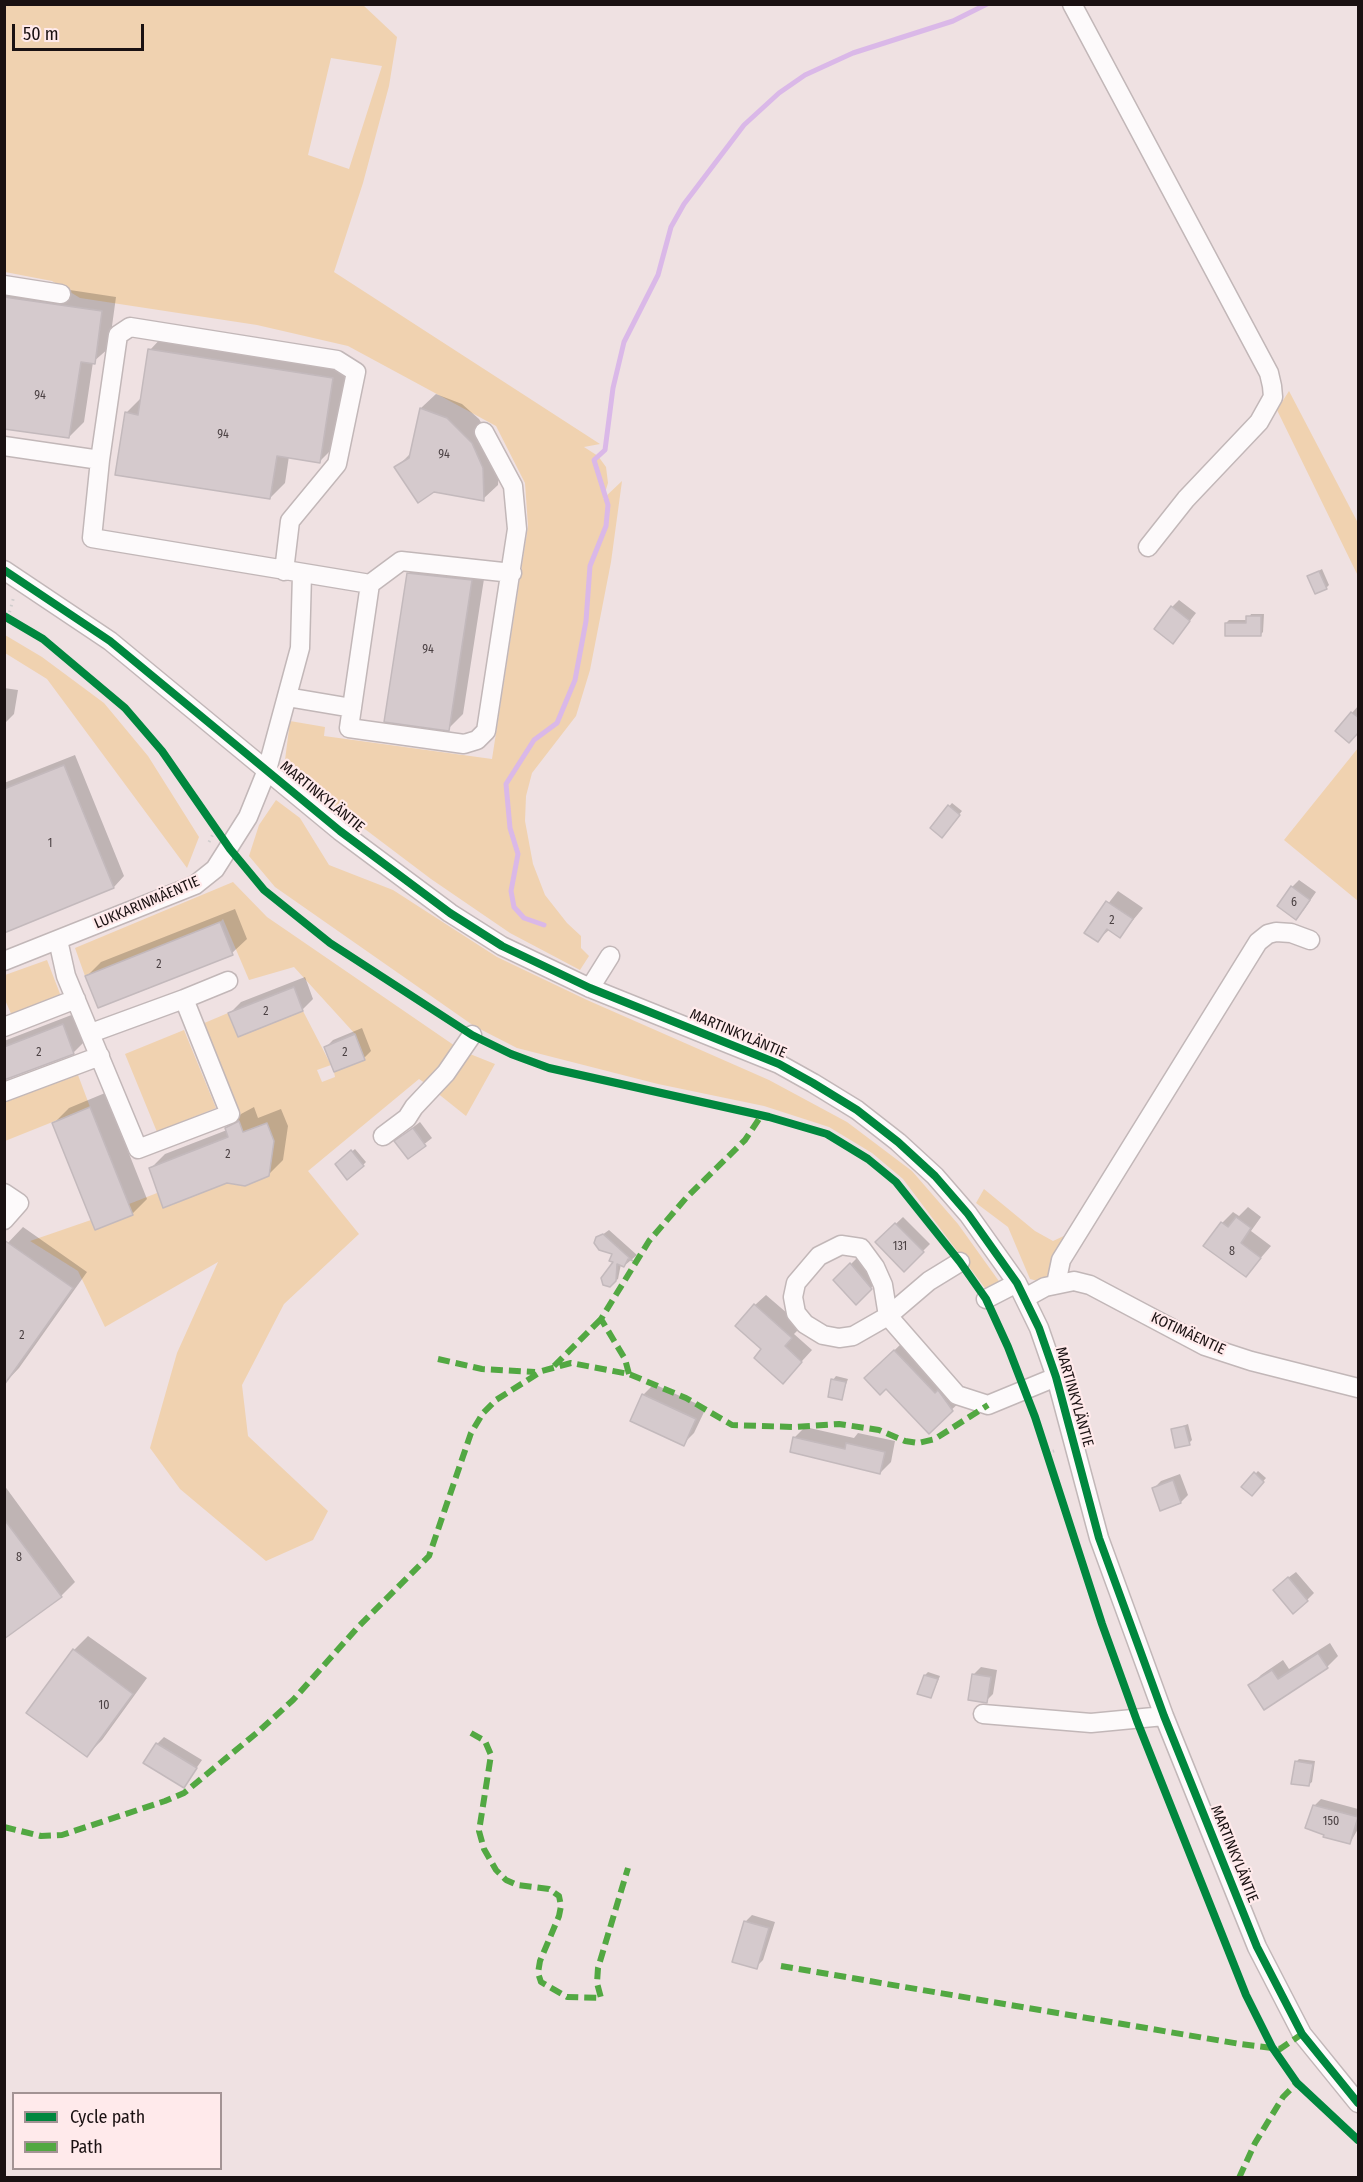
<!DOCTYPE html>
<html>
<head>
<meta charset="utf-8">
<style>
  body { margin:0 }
  #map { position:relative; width:1363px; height:2182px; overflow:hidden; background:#efe1e2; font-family:"Fira Sans Condensed",sans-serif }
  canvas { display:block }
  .frame { position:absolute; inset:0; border:6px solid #1a1112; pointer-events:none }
  .legend { position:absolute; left:12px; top:2092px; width:210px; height:78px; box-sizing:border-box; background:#ffeaeb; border:2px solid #a39394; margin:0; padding:8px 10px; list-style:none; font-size:18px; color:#1a1112 }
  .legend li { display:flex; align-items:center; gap:12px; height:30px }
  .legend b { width:30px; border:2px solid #a39394 }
  .scale { position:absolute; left:12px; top:24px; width:132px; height:27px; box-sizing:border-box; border:3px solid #1a1112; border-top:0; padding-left:8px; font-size:18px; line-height:21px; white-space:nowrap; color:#1a1112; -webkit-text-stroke:4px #ffeaeb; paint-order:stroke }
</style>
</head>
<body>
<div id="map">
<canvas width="1363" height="2182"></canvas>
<div class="frame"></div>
<ul class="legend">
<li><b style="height:8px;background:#00873e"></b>Cycle path</li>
<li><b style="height:8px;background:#52a842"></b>Path</li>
</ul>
<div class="scale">50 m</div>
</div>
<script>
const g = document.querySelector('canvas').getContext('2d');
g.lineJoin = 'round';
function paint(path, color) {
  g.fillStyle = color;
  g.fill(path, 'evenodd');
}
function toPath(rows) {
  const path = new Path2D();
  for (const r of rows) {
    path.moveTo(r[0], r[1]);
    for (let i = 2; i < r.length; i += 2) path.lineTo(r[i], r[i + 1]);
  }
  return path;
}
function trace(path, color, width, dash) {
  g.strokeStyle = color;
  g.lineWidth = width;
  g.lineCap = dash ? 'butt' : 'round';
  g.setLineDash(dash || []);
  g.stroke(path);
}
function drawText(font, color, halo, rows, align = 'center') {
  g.font = font + ' "Fira Sans Condensed",sans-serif';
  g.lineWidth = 4.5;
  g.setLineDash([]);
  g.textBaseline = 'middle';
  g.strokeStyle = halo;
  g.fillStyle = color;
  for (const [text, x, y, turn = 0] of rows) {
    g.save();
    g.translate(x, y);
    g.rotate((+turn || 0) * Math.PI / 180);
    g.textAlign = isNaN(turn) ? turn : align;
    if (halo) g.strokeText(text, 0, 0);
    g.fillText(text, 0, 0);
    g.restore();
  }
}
const green = toPath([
  [4,5,363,5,397,37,389,86,363,183,334,272,600,444,584,447,598,456,606,467,608,483,603,499,622,481,611,562,590,670,576,716,532,773,526,796,525,821,533,864,545,895,567,923,581,936,581,948,589,956,580,970,510,933,431,879,284,768,290,721,325,727,324,736,492,759,528,526,525,483,496,426,348,346,257,325,80,298,52,281,5,272],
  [331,58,382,66,349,169,308,155],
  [1289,391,1358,523,1358,576,1277,410],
  [5,635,42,657,104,703,148,756,199,837,187,868,47,679,5,653],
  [1358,748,1358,901,1284,840],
  [276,800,300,818,329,865,393,890,497,957,587,1000,769,1080,847,1122,912,1171,958,1224,1001,1284,988,1292,903,1179,872,1153,829,1127,764,1106,658,1084,517,1048,474,1026,275,887,249,856,259,825],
  [233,882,267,917,458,1048,429,1086,419,1079,308,1171,359,1234,284,1304,242,1385,248,1436,328,1511,313,1540,266,1561,180,1489,150,1448,177,1353,218,1262,105,1327,78,1271,30,1241,91,1220,95,1230,129,1204,157,1193,164,1208,231,1181,232,1184,245,1186,269,1176,273,1140,267,1123,243,1132,202,1024,228,1013,238,1037,303,1011,331,1065,317,1070,322,1082,335,1077,334,1072,365,1059,355,1034,294,967,249,980,223,919,220,922,85,976,75,948],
  [47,960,62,999,13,1018,5,1000,5,975],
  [184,1030,216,1108,157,1132,125,1054],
  [465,1052,495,1064,466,1116,436,1092],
  [78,1075,90,1107,5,1141,5,1102],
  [984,1189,1035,1231,1053,1241,1066,1235,1050,1275,1042,1282,1030,1279,1008,1227,976,1203]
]);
const shadow = toPath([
  [4,280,116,297,109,348,93,362,84,422,69,437,4,427],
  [164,335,347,363,334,447,320,461,289,456,285,483,270,498,126,413,141,398,150,350],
  [436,394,462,404,479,419,495,445,499,468,498,485,483,499,396,468,412,452,421,408],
  [423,559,486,566,463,714,448,729,408,574],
  [1322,569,1329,585,1326,588,1309,576],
  [1179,600,1196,613,1179,635,1172,607],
  [1251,614,1264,614,1263,632,1260,635,1226,623,1229,620,1248,620],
  [4,688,18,690,14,714,4,724],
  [1358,706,1358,731,1337,731,1352,713],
  [75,755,124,876,114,887,4,931,4,783],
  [952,803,962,811,944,833,932,827],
  [1299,880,1316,892,1303,911,1292,887],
  [1118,891,1143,908,1120,936,1110,929,1098,940,1086,932],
  [235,909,247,939,232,953,87,976,101,962],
  [305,977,313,999,302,1010,230,1013,241,1002],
  [74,1014,85,1041,74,1052,4,1078,4,1041],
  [362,1028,371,1051,364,1058,335,1070,326,1047,333,1040],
  [105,1093,147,1199,132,1214,54,1123,69,1108],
  [254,1107,258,1118,281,1109,288,1126,283,1160,268,1175,150,1169,165,1154,227,1130,241,1114],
  [420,1122,432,1138,408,1157,403,1135],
  [355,1149,366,1162,363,1165,340,1161],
  [1248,1207,1261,1217,1251,1231,1271,1246,1246,1275,1222,1223,1233,1212,1239,1216],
  [903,1217,930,1244,904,1270,877,1242],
  [23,1227,87,1272,19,1368,5,1383,4,1247],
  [609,1230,637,1255,624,1266,621,1264,618,1279,607,1286,615,1262,614,1253,598,1238],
  [858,1257,878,1281,856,1302,835,1280],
  [766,1295,802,1326,794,1334,812,1350,793,1371,763,1349,755,1305],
  [905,1340,963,1399,929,1431,886,1387,866,1378],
  [836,1376,848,1379,841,1398,833,1380],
  [654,1384,706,1408,694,1433,683,1444,643,1395],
  [1188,1424,1192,1440,1189,1443,1172,1430],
  [805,1427,854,1438,858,1433,895,1441,891,1462,880,1473,794,1438],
  [1258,1471,1266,1478,1252,1494,1243,1487],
  [1180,1474,1188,1495,1181,1502,1154,1488,1161,1481],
  [4,1485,75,1582,61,1596,4,1637],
  [1296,1572,1314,1593,1307,1600,1281,1583],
  [88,1636,147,1678,102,1740,87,1755,74,1650],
  [1330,1643,1338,1656,1327,1667,1264,1708,1250,1686,1261,1675,1283,1660,1289,1669],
  [981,1667,997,1670,993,1694,986,1701,973,1675],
  [928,1672,940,1676,931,1697,925,1675],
  [164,1737,202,1760,184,1786,157,1744],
  [1299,1759,1315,1761,1312,1782,1308,1785,1296,1762],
  [1321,1799,1358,1809,1358,1829,1350,1843,1325,1834,1314,1806],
  [752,1915,775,1922,763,1960,756,1967,745,1922]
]);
const stream = toPath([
  [544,925,524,918,514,907,511,891,518,854,510,828,506,784,534,740,557,723,575,680,586,621,590,566,606,526,608,505,594,460,605,450,613,388,624,342,658,275,671,227,684,204,744,125,779,93,805,75,853,53,953,21,987,4]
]);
const building = toPath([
  [4,297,102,311,95,364,81,362,69,438,4,429,4,297],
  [148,349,333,378,320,463,277,456,270,499,115,475,125,412,138,415,148,349],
  [420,408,447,418,472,443,483,468,484,501,434,492,418,503,394,467,409,458,420,408],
  [1319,571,1327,589,1315,594,1307,576,1319,571],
  [407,573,472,580,449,731,384,722,407,573],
  [1171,606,1190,621,1173,644,1154,629,1171,606],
  [1246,616,1261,616,1261,636,1225,636,1225,623,1246,623,1246,616],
  [1351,712,1359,718,1359,732,1349,743,1335,731,1351,712],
  [64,765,114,888,4,933,4,789,64,765],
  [948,805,960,815,942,838,930,828,948,805],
  [1291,886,1310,900,1296,920,1277,906,1291,886],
  [1106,901,1133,919,1120,938,1107,929,1098,942,1084,933,1106,901],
  [220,922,233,955,98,1008,85,976,220,922],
  [294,987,303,1011,238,1037,228,1013,294,987],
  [63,1024,74,1054,4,1080,4,1047,63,1024],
  [355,1034,365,1060,334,1072,324,1047,355,1034],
  [90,1107,133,1215,95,1230,52,1123,90,1107],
  [239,1121,243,1132,267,1123,274,1141,269,1176,245,1186,227,1183,163,1208,149,1168,228,1137,225,1128,239,1121],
  [413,1128,426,1146,408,1159,394,1141,413,1128],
  [351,1150,364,1166,347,1180,335,1164,351,1150],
  [1236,1217,1251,1228,1241,1243,1261,1258,1246,1277,1203,1246,1221,1222,1228,1227,1236,1217],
  [895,1223,924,1252,904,1272,875,1242,895,1223],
  [603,1234,633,1261,628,1259,624,1267,617,1264,616,1281,610,1287,603,1285,601,1278,613,1262,609,1261,612,1254,599,1250,594,1243,596,1237,603,1234],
  [4,1240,73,1288,4,1385,4,1240],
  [850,1263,872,1289,856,1305,833,1280,850,1263],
  [754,1304,792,1338,785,1346,802,1362,783,1384,754,1358,761,1349,735,1326,754,1304],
  [894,1350,935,1393,938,1390,953,1411,929,1434,886,1389,880,1395,864,1378,894,1350],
  [831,1379,846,1382,842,1400,828,1397,831,1379],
  [642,1394,696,1419,684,1446,630,1421,642,1394],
  [1185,1426,1190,1445,1175,1448,1171,1429,1185,1426],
  [793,1437,845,1449,846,1443,885,1452,880,1474,790,1452,793,1437],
  [1254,1472,1264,1482,1252,1496,1241,1487,1254,1472],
  [1173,1480,1181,1503,1160,1511,1152,1488,1173,1480],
  [4,1519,62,1597,4,1639,4,1519],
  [1288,1577,1308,1601,1293,1614,1273,1590,1288,1577],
  [73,1649,133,1694,87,1757,26,1713,73,1649],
  [1318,1653,1328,1668,1264,1710,1248,1685,1272,1670,1278,1679,1318,1653],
  [972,1674,991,1677,987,1703,968,1700,972,1674],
  [924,1675,938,1679,931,1698,917,1694,924,1675],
  [156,1743,197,1768,184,1788,143,1763,156,1743],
  [1295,1761,1313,1764,1309,1786,1291,1784,1295,1761],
  [1313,1805,1358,1817,1350,1844,1323,1837,1324,1835,1305,1828,1313,1805],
  [744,1921,769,1928,757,1969,732,1962,744,1921]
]);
const path = toPath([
  [8,618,14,596],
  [209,842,216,828],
  [1047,1453,1057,1450]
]);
const minor = toPath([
  [1072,4,1269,373,1272,386,1273,397,1259,422,1186,499,1148,547],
  [4,285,61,294],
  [4,446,100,460,92,538,370,584,401,561,512,573],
  [100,460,118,335,130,327,337,360,356,372,337,464,290,521,284,571],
  [4,570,110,641,340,831,450,913,502,946,590,988,779,1064,813,1083,857,1110,898,1142,935,1176,968,1214,1017,1283,1039,1328,1056,1377,1099,1538,1164,1716,1257,1947,1302,2034,1358,2103],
  [370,584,349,728,464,744,477,740,486,731,517,529,513,486,484,432],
  [287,697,352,708],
  [58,940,66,976,138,1149,230,1114,184,999,91,1033],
  [4,961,195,885,215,869,248,817,267,770,300,648,302,574],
  [590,988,610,956],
  [184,999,228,981],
  [4,1027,76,999],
  [4,1092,100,1056],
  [383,1136,407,1118,414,1107,446,1073,472,1035],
  [4,1193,19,1203,4,1220],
  [960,1262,929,1281,888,1316,853,1336,839,1338,823,1335,805,1324,796,1313,793,1297,796,1283,819,1256,841,1245,861,1248,875,1267,883,1285,888,1316,957,1395,988,1405,1056,1377],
  [1056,1284,1061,1260,1258,942,1268,934,1276,932,1291,933,1310,940],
  [1025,1298,1045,1287,1074,1281,1090,1285,1205,1346,1251,1361,1358,1388],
  [986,1299,1017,1283],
  [983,1714,1091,1723,1164,1716]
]);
const quiet = toPath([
  [438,1359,482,1369,535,1372],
  [554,1366,601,1319],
  [629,1374,625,1359,601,1319,649,1241,686,1198,745,1140,761,1116],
  [471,1733,485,1741,491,1755,479,1831,484,1849,496,1870,506,1880,517,1885,549,1889,559,1896,561,1906,559,1916,540,1961,538,1973,541,1982,567,1997,601,1998,597,1983,598,1968,628,1868],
  [4,1827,41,1836,62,1835,165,1801,184,1793,259,1731,293,1700,358,1627,429,1556,471,1433,483,1413,496,1400,542,1371,571,1363,629,1374,686,1398,732,1425,793,1427,839,1424,879,1430,905,1441,918,1443,935,1439,988,1405],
  [781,1966,1240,2044,1280,2049,1302,2034],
  [1239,2178,1255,2143,1283,2097,1297,2083]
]);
const cycleway = toPath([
  [4,570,110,641,340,831,450,913,502,946,590,988,779,1064,813,1083,857,1110,898,1142,935,1176,968,1214,1017,1283,1039,1328,1056,1377,1099,1538,1164,1716,1257,1947,1302,2034,1358,2103],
  [4,616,43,639,125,708,162,751,230,849,264,890,330,943,472,1035,511,1054,549,1068,769,1117,827,1134,868,1159,896,1182,960,1262,986,1299,1008,1347,1035,1417,1102,1624,1137,1721,1246,1995,1272,2047,1297,2083,1358,2140]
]);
const numberNames = [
  ["94",40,396],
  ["94",223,435],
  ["94",444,455],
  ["94",428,650],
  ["1",50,844],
  ["6",1294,903],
  ["2",1112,921],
  ["2",159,965],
  ["2",266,1012],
  ["2",39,1053],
  ["2",345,1053],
  ["2",228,1155],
  ["131",900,1247],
  ["8",1232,1252],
  ["2",22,1336],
  ["8",19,1558],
  ["10",104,1706],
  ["150",1331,1822]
];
const streetNames = [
  ["MARTINKYLÄNTIE",322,797,39],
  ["LUKKARINMÄENTIE",147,903,-23],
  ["MARTINKYLÄNTIE",738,1034,23],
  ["KOTIMÄENTIE",1188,1334,25],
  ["MARTINKYLÄNTIE",1074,1397,74],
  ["MARTINKYLÄNTIE",1234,1854,68]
];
paint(green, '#f0d2b0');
paint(shadow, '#0003');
trace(stream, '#dab8e8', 5);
paint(building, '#d5cacd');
trace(building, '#c3b9bc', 1.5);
trace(minor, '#c2b7b8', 21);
trace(path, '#d0cdcd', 3, [1.5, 4.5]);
trace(minor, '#fdfafb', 18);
trace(quiet, '#52a842', 6, [12, 6]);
trace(cycleway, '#00873e', 8);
drawText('12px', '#4b4143', null, numberNames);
drawText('15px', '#1a1112', '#ffeaeb', streetNames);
</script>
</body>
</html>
